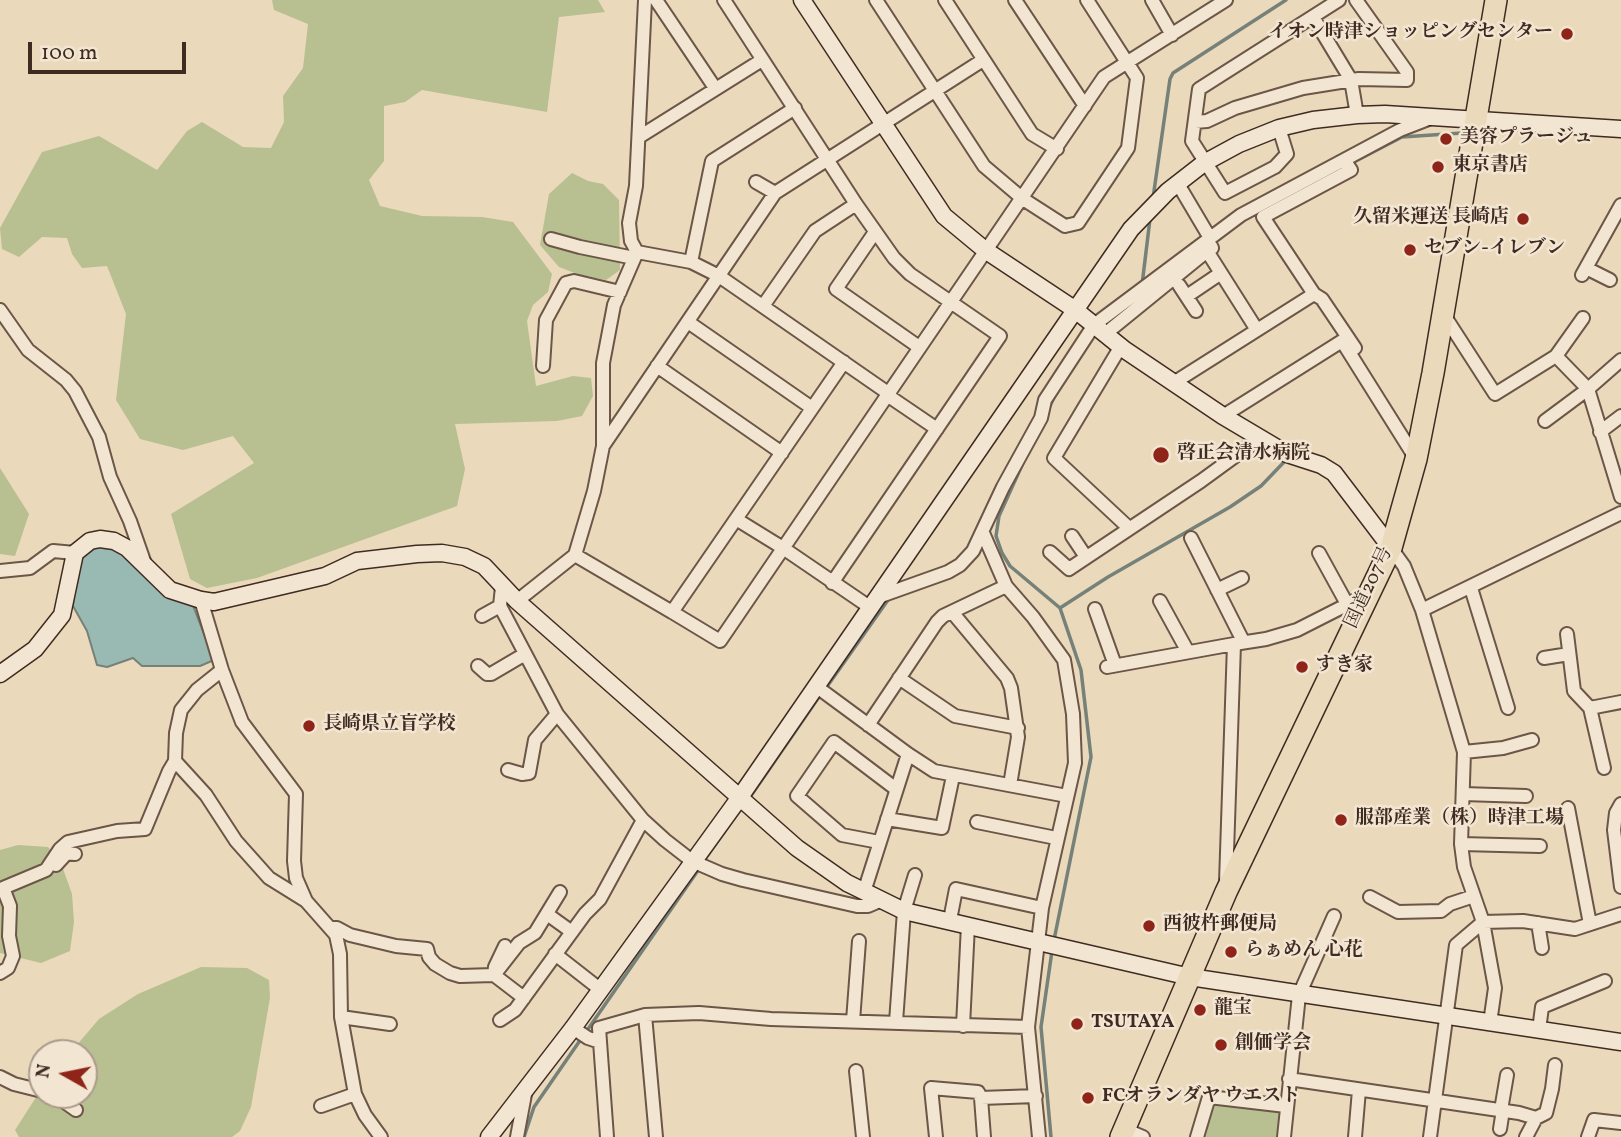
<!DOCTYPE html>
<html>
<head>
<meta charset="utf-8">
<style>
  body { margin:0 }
  #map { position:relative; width:1621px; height:1137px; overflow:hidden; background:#ebd9bb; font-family:Vollkorn,serif }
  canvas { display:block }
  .north { position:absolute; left:28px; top:1039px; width:70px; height:70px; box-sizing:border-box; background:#f2e6d3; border:2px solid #ab9b8c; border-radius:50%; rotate:279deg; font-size:19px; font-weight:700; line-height:28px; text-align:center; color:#402b22 }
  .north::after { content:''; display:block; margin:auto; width:24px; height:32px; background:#8f2418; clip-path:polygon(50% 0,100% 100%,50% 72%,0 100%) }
  .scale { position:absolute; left:28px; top:42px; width:158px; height:32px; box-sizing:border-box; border:4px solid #402b22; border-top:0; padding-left:9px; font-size:21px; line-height:24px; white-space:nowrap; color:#402b22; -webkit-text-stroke:5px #f2e6d3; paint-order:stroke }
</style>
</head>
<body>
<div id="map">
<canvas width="1621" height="1137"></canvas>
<div class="north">N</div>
<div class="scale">100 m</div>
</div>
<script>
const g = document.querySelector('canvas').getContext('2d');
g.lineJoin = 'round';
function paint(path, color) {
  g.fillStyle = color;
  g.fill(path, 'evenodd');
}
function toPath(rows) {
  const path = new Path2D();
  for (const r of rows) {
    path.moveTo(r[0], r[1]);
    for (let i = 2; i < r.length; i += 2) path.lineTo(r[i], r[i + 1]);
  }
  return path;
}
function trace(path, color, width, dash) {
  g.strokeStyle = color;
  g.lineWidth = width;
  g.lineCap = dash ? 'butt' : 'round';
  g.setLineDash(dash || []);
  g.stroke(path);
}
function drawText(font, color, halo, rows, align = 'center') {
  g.font = font + ' Vollkorn,"Noto Serif JP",serif';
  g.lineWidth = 5;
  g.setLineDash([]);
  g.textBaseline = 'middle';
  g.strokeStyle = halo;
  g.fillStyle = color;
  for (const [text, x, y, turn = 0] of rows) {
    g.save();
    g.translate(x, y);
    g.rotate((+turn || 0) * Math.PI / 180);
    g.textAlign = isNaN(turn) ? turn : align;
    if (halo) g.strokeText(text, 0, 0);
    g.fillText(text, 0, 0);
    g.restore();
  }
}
const green = toPath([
  [272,0,598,0,605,12,559,17,547,112,422,90,405,102,384,106,384,161,369,180,380,206,422,216,482,217,513,222,552,274,548,292,533,305,527,321,536,386,573,376,591,378,593,396,582,416,557,421,455,424,465,469,457,506,257,578,207,588,190,579,171,514,254,463,233,436,183,450,140,439,116,400,126,314,107,266,82,268,72,254,67,238,42,237,19,257,2,249,0,228,42,152,99,136,157,170,187,131,202,122,243,147,271,148,284,122,283,96,303,68,308,24,274,10],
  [572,173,588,181,603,184,619,200,620,270,606,280,580,275,559,267,540,245,549,194],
  [0,468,29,514,15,556,0,554],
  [18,845,48,847,62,866,72,894,74,922,70,951,41,963,0,953,0,850],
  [201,967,247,968,269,980,270,998,251,1107,240,1131,232,1137,19,1137,15,1130,42,1088,42,1095,84,1095,84,1053,70,1053,99,1019,138,994],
  [1217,1100,1278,1110,1280,1113,1278,1137,1201,1137,1212,1104]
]);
const water = toPath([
  [104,545,113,546,192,603,214,660,200,666,142,666,133,658,107,667,97,665,87,631,73,606,77,559,86,550,104,545]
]);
const stream = toPath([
  [1350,164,1402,137,1462,133],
  [1153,198,1170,79,1173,73,1286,0],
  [1142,285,1150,219],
  [1049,408,1056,393],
  [1023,463,999,516,996,536,1002,553,1010,566,1060,608,1081,670,1091,757,1054,940],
  [1060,608,1108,577,1230,507,1261,486,1286,460],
  [826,688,888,600],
  [748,800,821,694],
  [703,862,743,806],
  [586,1032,699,869],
  [524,1137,534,1107,581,1039],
  [1051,1137,1041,1027,1052,951]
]);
const street = toPath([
  [656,0,715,88],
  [724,0,856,204,894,258,910,274,1000,336,832,583],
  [876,0,984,166,1023,199,1065,226,1078,223,1128,148,1137,78,1087,0],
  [945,0,1032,134,1057,149],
  [1015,0,1085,106],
  [1152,0,1172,35],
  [1313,17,1351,80,1357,115],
  [1195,122,1207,121,1235,108,1303,88,1359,79,1407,80,1407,72,1356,0],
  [1279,128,1287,154,1275,167,1225,193,1192,141,1199,89,1339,0],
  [639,137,762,60],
  [756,182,775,193],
  [1178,184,1210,238],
  [875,232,836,289,919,347],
  [551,239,580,247,634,258],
  [1211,246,1212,248,1207,251,1257,330],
  [637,252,691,262,719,276,888,393],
  [691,262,712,161,795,108],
  [1586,268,1610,280],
  [1582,275,1621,205],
  [1179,285,1196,311],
  [1314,294,1322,299,1355,348],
  [1187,296,1221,273],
  [763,306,815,231,856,204],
  [0,310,28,350,66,380,75,391,99,437,110,477,130,521,145,564],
  [1444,315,1495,394,1556,356,1583,318],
  [688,322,812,408],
  [1105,334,1207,251],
  [1121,346,1054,458,1129,528],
  [1621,360,1588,389,1621,497],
  [844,362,672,612,720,641,1104,77,1226,0],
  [543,366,546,320,566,283,574,281,620,292],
  [657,366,782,453],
  [1175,382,1314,294,1263,217,1351,170,1345,161],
  [887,395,937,429],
  [1223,416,1342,341,1416,459],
  [1545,421,1588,389,1556,356],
  [1600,432,1621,416],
  [603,446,775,193,983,60],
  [736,519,783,548,871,608],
  [983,533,1006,586],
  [1072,536,1086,557],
  [1191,538,1243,641],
  [1391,548,1404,566,1422,610,1464,752,1461,844,1464,867,1483,922,1495,988,1490,1023],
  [1050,552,1069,569,1201,481,1260,438],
  [1319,553,1347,604],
  [575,555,672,612],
  [0,571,30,568,53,551,75,553],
  [502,587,500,606,557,714,643,820,665,840,692,861,722,874,743,880,857,906,868,906,882,900],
  [1471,588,1508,708],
  [1217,590,1242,578],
  [878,597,948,572,960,565,973,551,1003,487,1041,418,1045,400,1094,325,1241,215,1400,130,1431,118],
  [201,600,222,670,242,722,296,794,294,861,296,878,306,901],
  [517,601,575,555,594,491,603,446,603,363,614,305,637,252,631,241,629,223,636,186,645,0],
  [1160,601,1188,652],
  [1095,609,1115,665],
  [1422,610,1621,513],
  [952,612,1007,678,1011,688,1018,737,1010,785],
  [482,616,500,606],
  [1567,634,1574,691,1590,708,1621,702],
  [1544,658,1569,654],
  [478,666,487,674,491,674,525,654],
  [1107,667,1234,644],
  [222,670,197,690,181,710,176,733,175,761,206,795,236,841,269,878,306,901,336,935,340,954,341,1017,355,1094,365,1115,381,1137],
  [899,678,955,716,1018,728],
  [817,687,908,754,934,771,1067,796],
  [1590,708,1604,768],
  [868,725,937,622,943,616,1006,586,1033,617,1064,660,1073,714,1075,763,1042,908,1028,1027,1039,1137],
  [1464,752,1503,748,1532,740],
  [508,770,522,774,529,773,535,740,557,714],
  [1463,794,1526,796],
  [1621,804,1616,813,1614,830,1621,887],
  [1568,808,1590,924],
  [887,819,942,828,953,776],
  [977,822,1056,838],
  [879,842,842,835,797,796,834,742,896,789],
  [1461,844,1540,846],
  [56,865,67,853,75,854],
  [1226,882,1234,644,1266,639,1297,630,1368,594],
  [864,892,908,754],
  [1370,897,1398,912,1441,911,1450,904,1474,896],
  [547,914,572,932],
  [950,920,956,889,1042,908],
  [1538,923,1542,948],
  [331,928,337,928,350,935,396,946,427,949,429,957,435,964,450,973,460,976,494,975,519,943,535,933,560,892],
  [505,946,495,967,494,975,524,998],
  [555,954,601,990],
  [0,973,8,968,13,956,9,936,10,906,3,888,46,870,60,849,68,842,117,831,145,829,169,771,175,761],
  [645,1015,656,1137],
  [341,1017,390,1024],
  [500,1020,515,1010,585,914,600,899,643,820],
  [853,1021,859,941],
  [896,1022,904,911,915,875],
  [963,1026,968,925],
  [573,1028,588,1038,600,1042],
  [1539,1030,1542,1007,1605,981],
  [856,1071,863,1137],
  [0,1077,14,1084,42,1091],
  [1289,1079,1519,1113,1536,1118],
  [55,1095,76,1110],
  [981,1098,1036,1096],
  [321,1106,355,1094],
  [1501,1110,1507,1075],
  [1124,1129,1143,1137],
  [1500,1129,1503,1110],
  [517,1137,526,1089],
  [607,1137,599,1028,645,1015,699,1013,771,1019,1028,1027],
  [936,1137,931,1088,978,1092,981,1098,984,1137],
  [1197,1137,1209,1097,1286,1106],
  [1284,1137,1299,995,1334,916],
  [1355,1137,1359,1090],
  [1430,1137,1456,945,1483,922,1523,921,1575,929,1621,914],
  [1526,1137,1536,1118,1546,1113,1552,1089,1555,1065],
  [1588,1137,1594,1120,1621,1123]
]);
const secondary = toPath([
  [802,0,944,216,985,250,1074,309,1125,350,1223,416,1287,454,1321,465,1334,473,1391,548],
  [0,674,35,649,62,615,75,553,90,541,100,539,114,541,127,548,170,590,201,600,214,602,325,576,357,561,417,554,442,553,465,557,484,566,517,601,797,848,847,883,904,911,1190,977,1621,1042],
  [489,1137,573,1028,740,797,1131,229,1168,191,1204,163,1239,144,1279,128,1313,120,1357,115,1385,114,1621,129]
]);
const highway = toPath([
  [1121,1137,1226,892,1391,548,1416,459,1433,373,1496,0]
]);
const markers = [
  [1567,34,7,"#8f2418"],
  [1446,139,7,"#8f2418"],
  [1438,167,7,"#8f2418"],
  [1523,219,7,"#8f2418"],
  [1410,250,7,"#8f2418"],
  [1161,455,9,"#8f2418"],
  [1302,667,7,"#8f2418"],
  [309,726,7,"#8f2418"],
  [1341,820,7,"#8f2418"],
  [1149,926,7,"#8f2418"],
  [1231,952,7,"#8f2418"],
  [1200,1010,7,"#8f2418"],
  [1077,1024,7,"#8f2418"],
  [1221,1045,7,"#8f2418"],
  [1088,1098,7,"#8f2418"]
];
const poiNames = [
  ["イオン時津ショッピングセンター",1553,34,"right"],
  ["美容プラージュ",1460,139],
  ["東京書店",1452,167],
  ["久留米運送 長崎店",1509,219,"right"],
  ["セブン-イレブン",1424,250],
  ["啓正会清水病院",1177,455],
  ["すき家",1316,667],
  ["長崎県立盲学校",323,726],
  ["服部産業（株）時津工場",1355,820],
  ["西彼杵郵便局",1163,926],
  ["らぁめん 心花",1245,952],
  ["龍宝",1214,1010],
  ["TSUTAYA",1091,1024],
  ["創価学会",1235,1045],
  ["FCオランダヤ ウエスト",1102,1098]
];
const streetNames = [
  ["国道207号",1370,588,-65]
];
paint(green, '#b8bf90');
paint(water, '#98bab3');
trace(water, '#758179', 2);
trace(stream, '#758179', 3.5);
trace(street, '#6b5648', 16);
trace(secondary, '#402b22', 19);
trace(highway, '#402b22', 24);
trace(street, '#f2e6d3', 12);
trace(secondary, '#f2e6d3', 16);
trace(highway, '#ebd9bb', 21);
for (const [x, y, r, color] of markers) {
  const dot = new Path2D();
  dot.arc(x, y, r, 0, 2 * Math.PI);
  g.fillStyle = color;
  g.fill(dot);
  trace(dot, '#f2e6d3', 2.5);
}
drawText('bold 19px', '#402b22', '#f2e6d3', poiNames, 'left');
drawText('19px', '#402b22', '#f2e6d3', streetNames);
</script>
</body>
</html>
